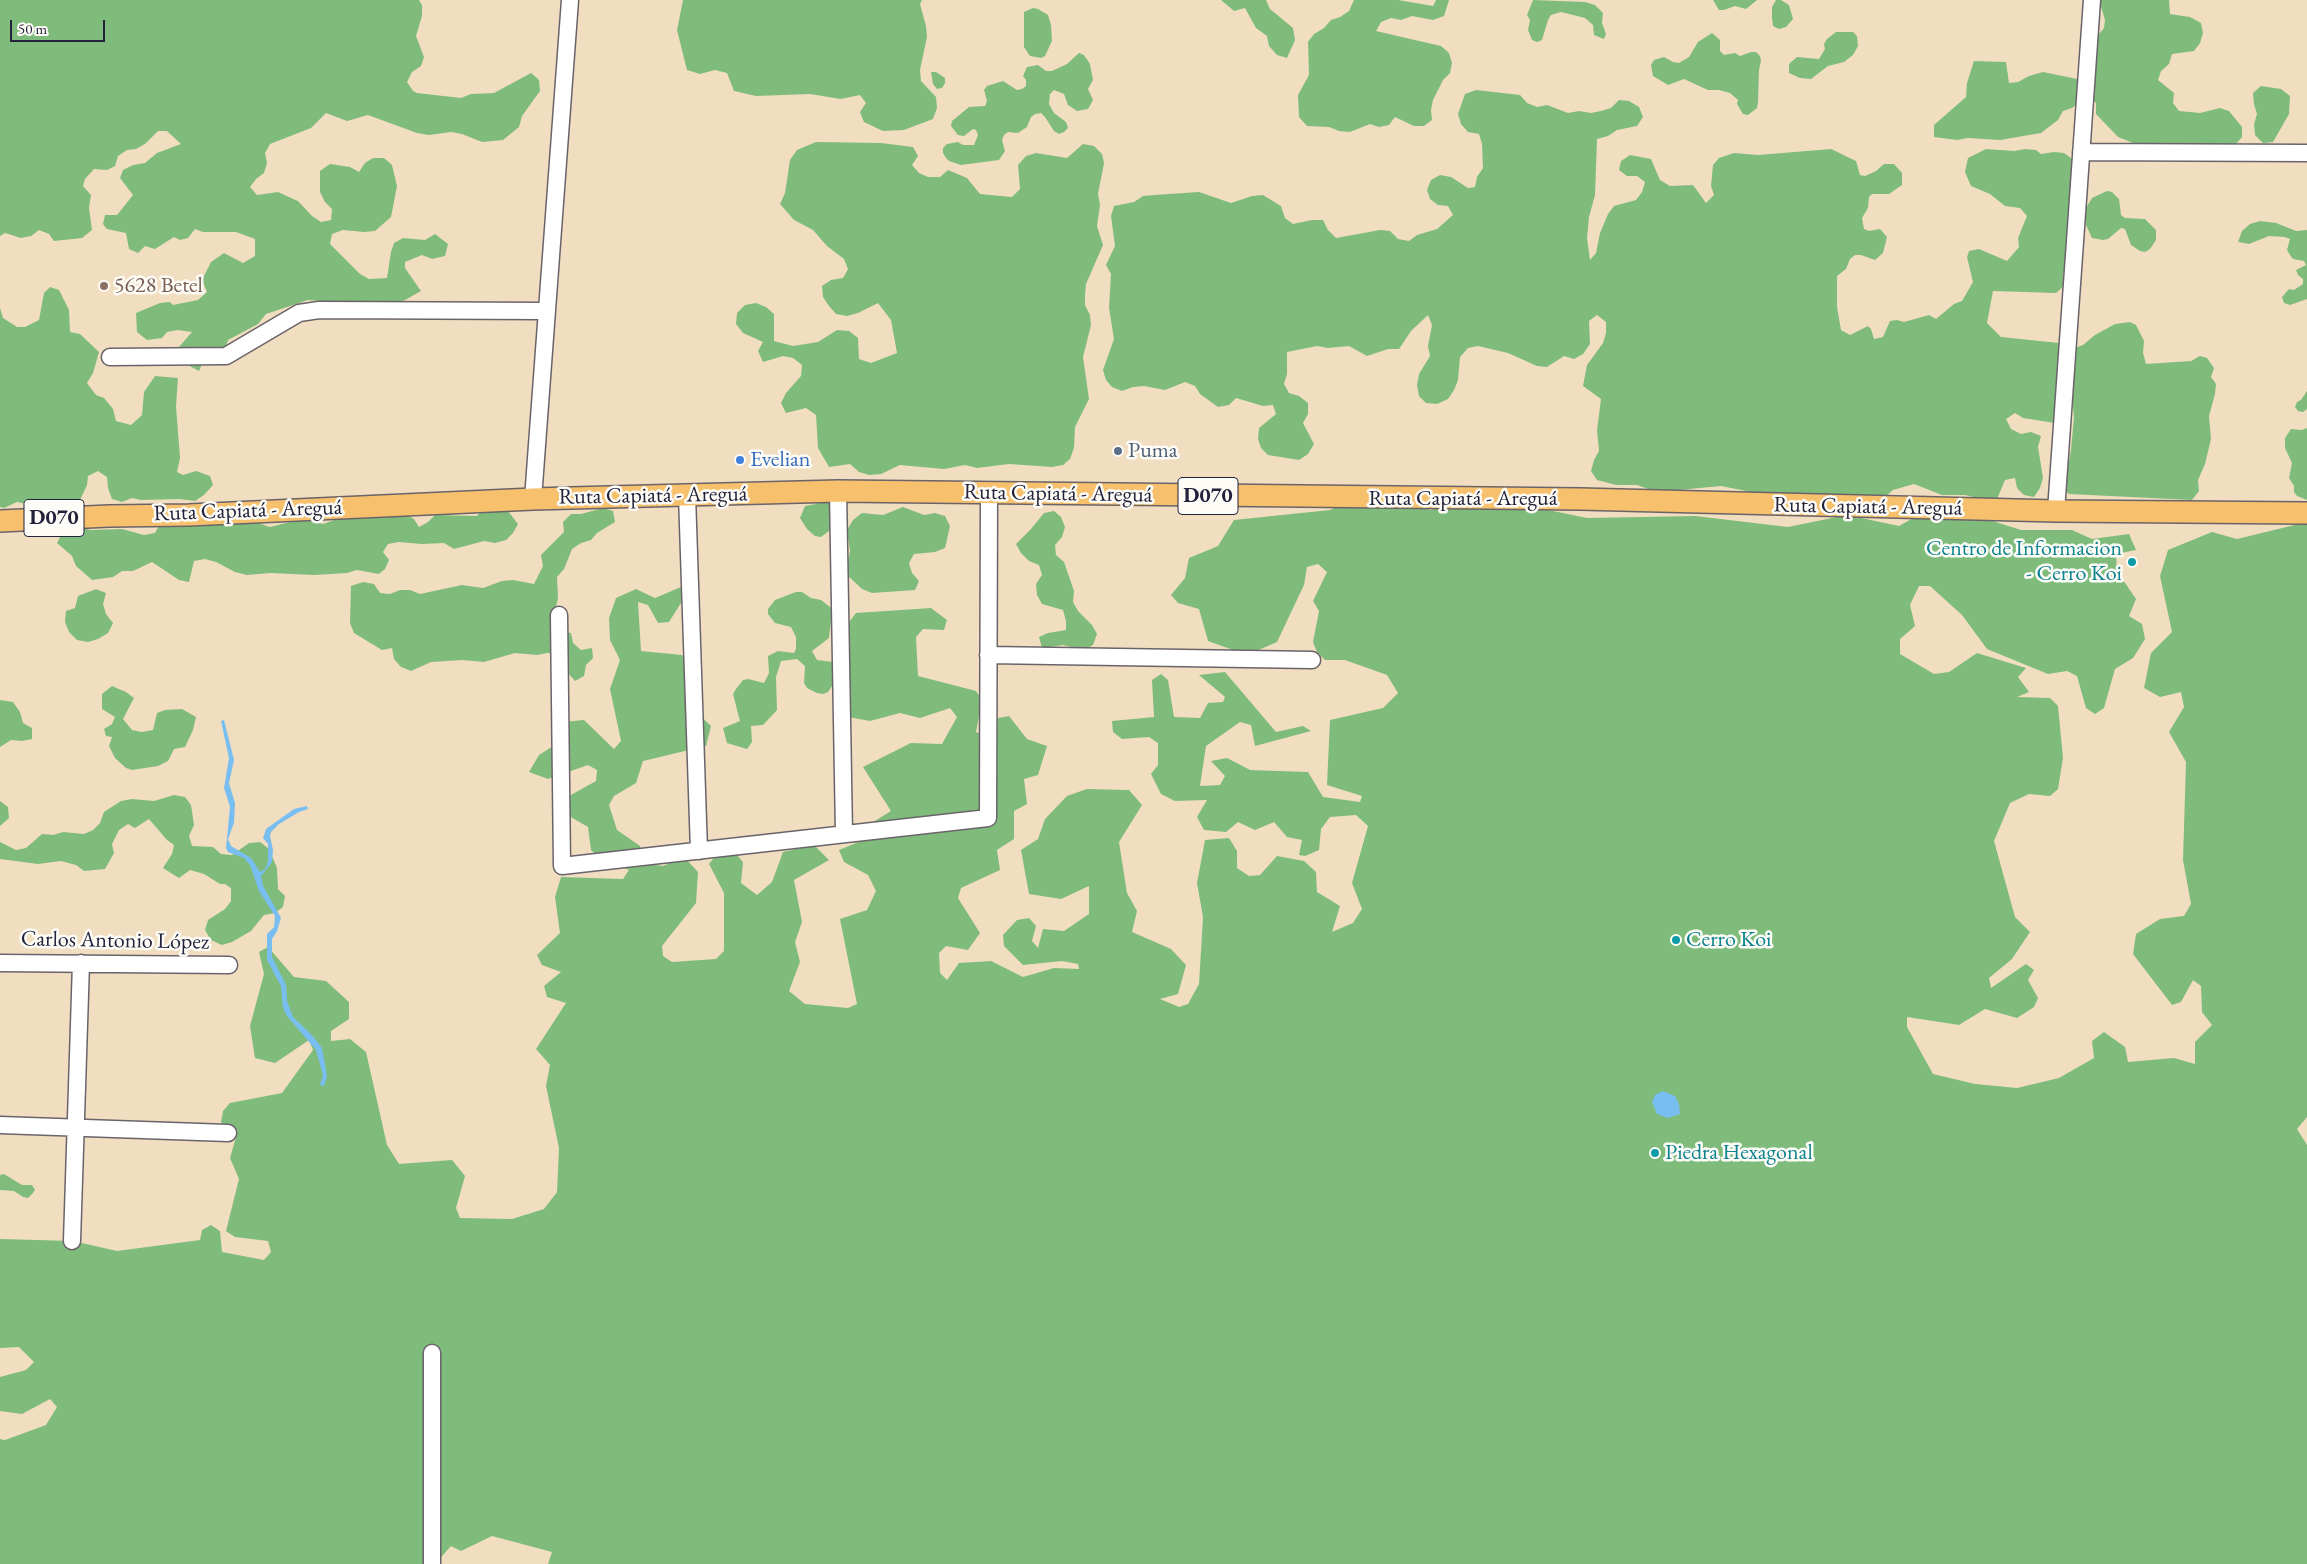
<!DOCTYPE html>
<html>
<head>
<meta charset="utf-8">
<style>
  body { margin:0 }
  #map { position:relative; width:2307px; height:1564px; overflow:hidden; background:#f1dec0; font-family:"EB Garamond",serif }
  canvas { display:block }
  .scale { position:absolute; left:10px; top:20px; width:95px; height:22px; box-sizing:border-box; border:2px solid #22223b; border-top:0; padding-left:6px; font-size:15px; line-height:18px; white-space:nowrap; color:#22223b; -webkit-text-stroke:4px #fdfcf7; paint-order:stroke }
</style>
</head>
<body>
<div id="map">
<canvas width="2307" height="1564"></canvas>
<div class="scale">50 m</div>
</div>
<script>
const g = document.querySelector('canvas').getContext('2d');
g.lineJoin = 'round';
function paint(path, color) {
  g.fillStyle = color;
  g.fill(path, 'evenodd');
}
function toPath(rows) {
  const path = new Path2D();
  for (const r of rows) {
    path.moveTo(r[0], r[1]);
    for (let i = 2; i < r.length; i += 2) path.lineTo(r[i], r[i + 1]);
  }
  return path;
}
function trace(path, color, width, dash) {
  g.strokeStyle = color;
  g.lineWidth = width;
  g.lineCap = dash ? 'butt' : 'round';
  g.setLineDash(dash || []);
  g.stroke(path);
}
function drawText(font, color, halo, rows, align = 'center') {
  g.font = font + ' "EB Garamond",serif';
  g.lineWidth = 5;
  g.setLineDash([]);
  g.textBaseline = 'middle';
  g.strokeStyle = halo;
  g.fillStyle = color;
  for (const [text, x, y, turn = 0] of rows) {
    g.save();
    g.translate(x, y);
    g.rotate((+turn || 0) * Math.PI / 180);
    g.textAlign = isNaN(turn) ? turn : align;
    if (halo) g.strokeText(text, 0, 0);
    g.fillText(text, 0, 0);
    g.restore();
  }
}
const forest = toPath([
  [0,0,419,0,422,5,422,16,416,36,424,57,421,66,412,72,407,82,413,91,417,93,461,98,471,94,494,93,531,73,539,80,540,91,522,116,519,127,503,140,482,142,462,134,451,132,429,135,417,133,368,115,347,121,326,113,311,128,270,144,265,153,267,163,264,173,256,179,250,187,257,195,278,192,289,197,298,201,312,216,321,222,331,220,332,209,325,202,320,192,320,171,330,164,350,167,359,172,365,163,373,158,384,158,392,165,397,186,391,217,375,231,364,232,343,230,332,234,330,244,360,274,369,279,387,278,391,252,394,243,403,238,425,240,435,234,448,244,445,256,432,259,422,255,405,262,405,268,421,291,405,300,384,307,345,311,320,301,308,300,266,314,258,324,228,340,222,357,203,362,199,371,180,361,179,347,192,332,178,330,167,332,162,338,147,340,137,332,136,313,160,303,170,302,173,305,198,300,207,292,202,280,211,262,224,253,243,263,255,256,255,239,236,232,203,232,195,229,188,238,180,240,174,237,155,249,145,246,138,253,129,249,126,233,107,229,103,224,105,215,117,215,133,195,120,178,123,170,133,165,145,163,157,153,181,144,167,131,158,131,145,144,136,149,127,150,118,156,115,166,107,170,94,169,85,179,83,186,91,195,89,208,92,230,82,238,54,241,49,234,39,230,31,236,21,238,5,233,0,236],
  [683,0,922,0,920,4,926,26,927,37,920,70,921,81,936,97,937,108,933,119,904,130,883,131,864,122,860,112,866,103,860,95,841,99,810,94,756,96,734,91,727,73,715,70,700,74,687,70,677,30],
  [1221,0,1266,0,1270,9,1293,28,1295,40,1287,58,1277,55,1269,46,1267,36,1256,28,1245,8,1234,11],
  [1354,0,1398,0,1433,6,1436,0,1449,0,1444,16,1433,20,1412,16,1401,20,1391,18,1381,22,1376,31,1441,46,1449,53,1452,63,1450,73,1443,80,1433,100,1431,110,1432,120,1424,126,1414,126,1395,117,1389,125,1379,127,1370,124,1350,132,1339,131,1329,127,1307,126,1299,117,1298,95,1309,75,1308,42,1314,34,1324,28,1331,20,1340,17,1349,11],
  [1533,0,1585,2,1595,5,1603,13,1602,23,1606,34,1604,39,1594,35,1593,25,1585,18,1561,12,1551,15,1548,20,1542,40,1537,42,1532,40,1528,30,1530,20,1527,15],
  [1713,0,1757,0,1746,9,1735,6,1724,10,1719,10],
  [1776,0,1781,0,1789,5,1793,19,1786,27,1779,29,1773,26,1772,18,1772,7],
  [2099,0,2169,0,2170,14,2190,17,2201,23,2203,33,2200,43,2194,51,2172,54,2169,64,2161,71,2158,80,2174,93,2173,103,2179,111,2200,113,2220,108,2229,111,2242,127,2242,137,2235,145,2191,143,2169,144,2148,148,2138,145,2118,137,2096,114,2096,103,2088,95,2072,108,2063,111,2058,120,2041,133,2000,140,1968,138,1957,140,1934,137,1934,125,1966,97,1967,83,1974,61,2006,62,2009,83,2018,82,2029,76,2043,72,2087,81,2093,41,2104,28,2105,20],
  [1033,8,1038,9,1048,15,1051,25,1052,41,1045,56,1041,58,1030,56,1024,47,1024,12],
  [1836,32,1853,32,1857,36,1858,46,1853,55,1844,62,1828,66,1811,79,1800,78,1789,73,1789,64,1797,57,1819,59,1825,49,1824,44,1827,39],
  [1712,33,1720,40,1720,51,1724,55,1735,53,1740,56,1751,52,1756,52,1760,56,1761,61,1759,70,1758,102,1757,108,1748,115,1743,114,1737,104,1738,100,1730,93,1719,90,1708,90,1684,79,1668,85,1653,76,1651,65,1654,60,1664,57,1673,62,1679,63,1689,57,1698,42],
  [1079,53,1084,55,1090,64,1093,80,1088,89,1093,100,1088,109,1077,111,1068,105,1064,94,1054,90,1050,94,1049,104,1054,113,1066,122,1068,128,1064,132,1059,134,1054,131,1045,117,1041,113,1035,114,1031,117,1027,127,1018,133,1008,132,1004,135,1002,140,1005,151,999,160,961,165,949,161,946,158,943,153,943,148,947,144,958,142,963,145,974,145,978,135,976,130,973,129,964,136,958,135,951,126,952,121,969,107,985,106,987,101,984,90,987,86,1003,81,1017,90,1022,89,1026,86,1026,80,1023,76,1027,67,1038,65,1046,71,1052,71,1067,64],
  [931,72,936,72,945,78,945,83,942,88,937,89,933,84],
  [2261,86,2281,89,2290,96,2289,114,2273,142,2263,143,2255,135,2254,124,2257,114,2254,104,2253,93],
  [1476,90,1520,95,1527,103,1537,107,1547,105,1568,113,1579,111,1591,113,1601,111,1611,108,1619,100,1629,101,1639,107,1643,117,1637,126,1617,130,1608,136,1597,139,1595,195,1589,217,1587,238,1590,260,1596,253,1600,233,1608,214,1614,206,1636,200,1642,192,1645,182,1637,176,1627,176,1619,170,1621,161,1630,155,1651,159,1660,180,1670,186,1693,185,1706,203,1714,195,1711,186,1713,165,1719,158,1734,153,1758,155,1831,149,1856,161,1860,175,1865,176,1876,171,1884,164,1894,164,1902,173,1902,185,1889,194,1872,194,1869,197,1868,208,1862,218,1864,229,1869,231,1880,229,1887,237,1883,253,1875,260,1861,255,1855,255,1850,259,1846,269,1837,276,1837,307,1841,330,1850,335,1868,326,1871,329,1874,339,1883,337,1890,321,1897,320,1904,322,1929,315,1936,319,1954,304,1962,301,1973,282,1967,257,1969,251,1979,249,2007,261,2019,247,2018,238,2027,216,2020,208,2005,206,1990,194,1971,186,1965,172,1968,158,1986,149,2014,151,2025,149,2036,150,2041,154,2054,152,2064,153,2075,161,2072,254,2063,274,2064,286,2056,293,1993,291,1987,323,2001,337,2069,344,2077,347,2083,345,2095,335,2115,324,2130,322,2136,325,2144,341,2143,353,2146,364,2191,361,2200,356,2207,358,2214,368,2211,377,2216,384,2215,394,2209,416,2211,439,2205,464,2198,480,2199,491,2192,500,2069,494,2064,490,2071,450,2074,417,2072,397,2055,423,2023,418,2015,413,2006,419,2011,429,2021,434,2031,432,2041,436,2038,447,2043,478,2040,488,2034,497,2024,495,2017,488,2015,478,2005,480,1997,499,1986,500,1965,495,1942,495,1914,484,1893,490,1885,497,1796,501,1721,486,1657,492,1637,485,1616,485,1597,480,1591,471,1594,460,1599,451,1597,430,1601,399,1583,386,1587,365,1603,343,1606,333,1606,322,1597,315,1589,321,1590,344,1583,354,1574,359,1564,356,1547,367,1537,366,1508,353,1478,346,1468,348,1460,357,1458,380,1454,390,1448,399,1437,404,1426,403,1419,396,1417,385,1419,374,1430,356,1428,346,1432,325,1428,315,1411,331,1399,349,1388,349,1367,356,1349,346,1328,348,1317,346,1287,352,1287,374,1284,384,1289,393,1299,396,1308,403,1308,414,1303,423,1314,444,1308,454,1299,460,1268,455,1261,448,1258,439,1259,428,1276,414,1273,405,1263,406,1236,398,1229,405,1218,407,1200,394,1195,386,1185,382,1165,390,1144,386,1133,387,1122,391,1112,387,1106,380,1103,370,1114,339,1109,308,1111,274,1106,265,1115,246,1111,216,1114,206,1134,202,1143,196,1154,195,1199,192,1231,203,1252,196,1263,195,1281,206,1285,218,1293,224,1312,220,1323,220,1328,230,1336,238,1380,230,1390,231,1398,239,1409,241,1417,235,1437,229,1453,215,1448,206,1438,205,1430,199,1427,190,1431,180,1440,175,1451,177,1468,188,1475,187,1477,177,1483,168,1482,144,1479,134,1468,132,1461,124,1458,114,1465,94],
  [816,142,881,143,913,147,918,156,912,165,919,173,928,177,940,177,948,170,967,178,980,194,1012,197,1020,189,1018,165,1026,156,1036,153,1067,158,1083,144,1094,146,1102,154,1104,163,1098,194,1100,205,1097,226,1103,245,1086,284,1085,295,1085,305,1090,315,1091,325,1083,357,1089,399,1075,427,1074,448,1070,459,1063,465,1052,467,1009,464,977,468,965,465,944,469,900,465,881,474,869,475,859,472,850,464,829,467,818,448,816,415,806,408,786,413,781,403,786,393,801,376,802,365,793,358,783,356,763,362,758,351,763,342,743,333,736,324,737,313,745,305,756,303,766,307,774,314,774,341,793,346,818,342,837,330,849,331,858,338,859,359,871,363,897,353,891,320,878,303,858,313,847,316,836,314,829,306,823,297,822,286,831,280,843,278,848,269,844,259,827,246,813,230,794,220,780,204,785,193,790,160,797,150],
  [2107,191,2112,192,2119,199,2121,215,2125,218,2145,219,2156,230,2156,240,2150,249,2145,252,2140,251,2131,245,2125,229,2121,228,2108,239,2103,240,2092,238,2086,225,2086,208,2092,198],
  [2260,221,2276,223,2296,231,2307,230,2307,299,2290,305,2284,303,2282,297,2289,289,2294,290,2303,284,2303,279,2298,275,2296,270,2306,265,2304,261,2293,259,2290,255,2287,250,2290,239,2285,237,2269,236,2249,244,2238,242,2242,231,2250,224],
  [50,287,59,290,69,310,70,332,80,334,99,352,93,373,87,383,96,395,104,398,113,409,116,421,131,425,142,415,144,392,155,376,178,378,176,406,180,458,177,472,183,475,196,471,210,476,213,485,204,495,195,501,179,499,141,500,132,498,122,502,112,499,108,488,107,477,98,471,88,476,87,485,80,500,32,505,17,502,4,508,0,507,0,308,3,318,17,327,25,327,39,320,44,293],
  [2307,391,2307,409,2303,412,2298,411,2295,407,2297,402,2301,400],
  [2307,428,2307,500,2297,496,2294,492,2294,486,2289,478,2292,463,2285,448,2285,438,2291,429,2302,430],
  [1471,494,1587,518,1695,516,1788,527,1847,515,1899,526,1922,513,1986,519,2021,530,2072,530,2092,539,2129,534,2136,550,2116,554,2117,571,2136,599,2129,616,2142,624,2145,639,2133,658,2115,669,2104,708,2095,714,2086,708,2077,676,2067,671,2048,674,1987,649,1962,615,1930,586,1919,586,1910,605,1915,626,1900,639,1900,654,1934,674,1949,672,1977,653,2026,668,2018,677,2029,692,2017,697,2050,698,2058,706,2063,758,2058,789,2050,796,2029,794,2010,803,1994,841,2015,917,2030,932,2012,959,1989,978,1991,988,2026,964,2034,970,2028,980,2038,998,2034,1007,2017,1018,1985,1009,1959,1025,1907,1017,1907,1027,1933,1074,1975,1084,2017,1088,2059,1078,2094,1058,2092,1041,2104,1032,2125,1047,2128,1062,2174,1058,2195,1064,2195,1042,2212,1025,2202,1012,2201,986,2193,980,2181,1002,2172,1005,2133,954,2136,934,2160,919,2184,916,2191,904,2183,860,2186,762,2169,732,2184,707,2181,692,2160,697,2144,688,2151,653,2172,632,2160,576,2168,550,2212,532,2237,539,2307,522,2307,1117,2297,1129,2307,1145,2307,1564,548,1564,552,1552,492,1536,461,1551,451,1546,435,1564,0,1564,0,1439,5,1440,46,1425,57,1407,50,1399,22,1414,0,1411,0,1377,26,1370,34,1362,19,1347,0,1348,0,1239,73,1241,117,1251,200,1240,202,1230,211,1225,220,1231,222,1252,264,1260,271,1252,268,1241,235,1237,226,1231,239,1179,230,1158,236,1137,221,1122,223,1111,230,1103,282,1093,313,1050,309,1040,275,1063,255,1058,250,1026,264,974,259,952,268,947,294,977,326,981,349,1002,349,1019,331,1031,331,1041,350,1039,366,1052,387,1145,399,1164,452,1160,465,1176,456,1208,460,1218,512,1219,544,1209,557,1192,559,1148,546,1086,550,1065,536,1049,566,1003,547,997,544,986,561,972,542,965,537,955,560,933,555,897,561,877,623,879,629,870,599,858,591,850,588,827,569,816,569,796,596,781,597,770,588,765,548,779,529,772,539,755,558,743,562,722,584,720,614,749,621,741,610,689,620,660,610,640,609,618,616,598,636,589,655,598,681,587,686,595,669,622,658,623,648,605,638,602,641,651,682,655,692,673,688,704,711,726,706,746,643,761,636,783,614,796,609,805,617,830,640,846,643,863,663,866,684,857,698,872,696,903,662,946,663,956,672,962,716,959,724,951,724,893,709,864,717,854,737,855,743,862,741,883,757,895,772,882,783,852,814,845,829,860,794,880,802,922,795,942,800,962,789,991,805,1004,848,1008,857,1004,840,919,867,910,876,891,868,875,844,862,839,850,868,838,865,827,891,811,863,767,911,743,942,744,957,717,950,708,920,718,900,713,870,721,848,717,843,630,856,613,931,608,947,620,944,630,923,629,916,637,918,676,976,691,982,700,976,732,986,736,998,718,1009,716,1027,739,1047,746,1038,775,1024,779,1027,804,1014,811,1014,839,997,850,1000,870,961,888,958,898,980,933,968,950,946,946,939,953,940,973,947,980,959,963,991,961,1023,977,1054,968,1079,969,1078,964,1062,961,1023,965,1004,946,1003,935,1017,920,1029,918,1036,926,1032,941,1038,948,1043,929,1064,931,1089,914,1089,886,1061,899,1029,894,1021,850,1038,839,1045,819,1067,796,1087,789,1129,790,1142,805,1119,842,1127,893,1137,911,1132,932,1171,949,1186,965,1178,994,1160,999,1179,1007,1188,1004,1199,984,1203,917,1197,883,1205,840,1229,838,1237,851,1237,868,1249,876,1260,875,1277,856,1304,861,1316,872,1317,892,1340,906,1332,932,1353,923,1362,909,1352,883,1368,826,1356,815,1330,817,1321,829,1319,850,1305,856,1299,855,1302,840,1287,837,1274,822,1255,830,1238,822,1226,832,1204,830,1197,817,1207,800,1175,801,1161,794,1151,774,1158,765,1158,743,1149,737,1122,739,1113,732,1112,721,1154,717,1152,680,1161,674,1168,680,1174,717,1200,718,1208,703,1223,702,1225,697,1199,675,1225,672,1276,732,1303,726,1311,731,1255,746,1251,725,1240,722,1206,746,1200,786,1220,785,1225,776,1211,761,1227,758,1250,770,1308,772,1323,797,1360,802,1362,796,1327,785,1330,720,1383,708,1398,693,1387,675,1345,660,1325,660,1317,652,1313,642,1319,611,1313,601,1327,572,1318,564,1307,567,1304,585,1277,642,1247,655,1208,641,1199,609,1178,603,1171,595,1185,578,1189,558,1218,546,1234,520,1330,510,1349,501,1388,501,1431,510],
  [820,501,831,501,832,521,829,531,821,537,815,536,807,529,800,518,805,506,816,504],
  [505,507,518,524,513,533,506,540,495,543,484,541,454,549,444,543,422,544,399,542,388,544,383,552,389,560,385,569,379,574,357,570,347,573,314,575,270,573,247,575,235,572,216,562,205,559,194,561,189,582,179,580,152,562,133,571,122,571,113,577,92,580,76,566,72,556,57,543,62,533,71,528,81,528,91,530,122,529,144,535,155,533,160,524,240,517,270,527,302,519,323,524,364,510,383,518,403,513,414,519,419,527,428,522,435,515,477,516,484,508],
  [903,507,924,515,935,513,945,516,950,526,945,548,935,552,914,554,909,563,912,573,919,581,915,590,872,593,862,589,846,574,850,551,847,530,853,520,862,513,883,515],
  [603,508,613,511,615,522,597,533,591,540,581,543,572,549,564,569,557,577,558,598,551,629,571,633,573,643,581,650,592,648,593,658,586,665,584,676,575,681,568,673,567,661,558,654,547,653,537,655,515,653,484,662,462,660,431,662,411,671,401,667,394,659,392,648,382,650,354,633,350,623,351,586,363,582,374,584,380,593,390,594,400,590,410,590,420,594,462,585,483,588,502,581,513,580,534,584,543,566,541,555,564,532,563,522,571,514,581,514],
  [1054,511,1061,517,1065,527,1062,537,1055,545,1056,555,1064,562,1074,591,1073,602,1078,611,1092,625,1097,634,1093,645,1084,650,1063,645,1042,648,1039,637,1048,633,1066,630,1066,621,1063,610,1042,604,1037,595,1036,584,1042,575,1039,565,1029,561,1021,553,1016,544,1031,529,1044,513],
  [96,589,106,593,103,604,106,614,113,623,108,633,98,639,88,642,77,640,69,632,65,622,66,611,75,608,78,596],
  [796,592,802,592,811,598,821,600,830,607,832,611,829,638,812,651,817,660,833,662,834,683,828,692,823,694,817,693,807,688,804,683,805,666,797,659,781,661,776,677,777,710,763,725,751,726,752,742,747,749,727,743,723,728,740,721,733,694,736,689,743,680,748,679,764,683,769,673,768,656,778,651,794,653,796,649,796,637,791,627,775,623,768,614,768,609,775,600],
  [112,686,126,692,134,698,123,719,132,730,142,732,153,730,157,713,165,710,182,709,196,717,193,730,185,747,174,749,168,761,158,766,132,770,126,768,115,758,109,746,112,737,106,736,104,729,112,724,115,717,102,709,102,694],
  [0,700,13,702,20,712,23,723,32,728,32,739,22,741,11,740,0,747],
  [174,795,185,797,191,805,194,825,189,836,192,846,213,847,221,854,232,855,249,843,260,842,269,849,277,868,278,889,285,896,283,907,275,913,264,915,251,931,232,942,222,945,211,940,205,930,208,920,225,909,231,901,231,888,225,884,220,884,204,874,190,870,179,878,163,868,172,854,174,845,167,840,149,819,135,828,128,824,119,830,112,844,114,853,105,869,84,871,76,865,61,861,38,864,0,859,0,842,16,850,26,848,42,834,53,835,63,832,84,834,93,830,100,823,104,812,121,801,132,799,154,801],
  [0,801,8,807,9,818,0,826],
  [4,1174,22,1185,32,1185,35,1190,32,1194,28,1198,23,1197,14,1191,0,1190,0,1175]
]);
const water = toPath([
  [224,720,234,760,229,783,235,803,234,823,228,839,231,846,251,858,260,872,265,869,268,862,268,844,263,838,266,829,294,809,307,806,308,809,299,812,279,824,271,832,270,836,273,850,272,862,261,876,263,886,281,918,277,931,272,939,272,957,286,985,287,1001,293,1017,312,1035,322,1048,327,1076,324,1086,320,1085,323,1075,316,1050,287,1016,283,1008,281,986,267,960,267,934,274,927,275,916,259,891,250,865,244,858,228,852,226,848,230,807,224,788,229,758,221,721],
  [1663,1091,1675,1096,1679,1104,1680,1114,1668,1118,1657,1114,1652,1102,1655,1095]
]);
const minor = toPath([
  [2081,152,2307,153],
  [110,357,226,356,299,313,319,310,546,311],
  [838,491,844,834],
  [687,495,699,851],
  [533,499,570,0],
  [2056,511,2092,0],
  [559,615,562,866,988,818,989,493],
  [988,655,1312,660],
  [0,963,229,965],
  [0,1125,228,1133],
  [72,1241,81,963],
  [432,1564,432,1353]
]);
const major = toPath([
  [0,521,109,516,189,515,533,499,838,491,1580,499,2056,511,2307,513]
]);
const markers = [
  [104,286,5,"#8d6e63"],
  [1118,451,5,"#5c6f8a"],
  [740,460,5,"#3f7fe0"],
  [2132,562,5,"#0f9aa8"],
  [1676,940,5,"#0f9aa8"],
  [1655,1153,5,"#0f9aa8"]
];
const shields = [
  [1208,496,60],
  [54,518,60]
];
const shieldNames = [
  ["D070",1208,496],
  ["D070",54,518]
];
const educationNames = [
  ["5628 Betel",114,286]
];
const serviceNames = [
  ["Puma",1128,451]
];
const shopNames = [
  ["Evelian",750,460]
];
const streetNames = [
  ["Ruta Capiatá - Areguá",1058,494,1],
  ["Ruta Capiatá - Areguá",653,496,-1],
  ["Ruta Capiatá - Areguá",1463,499],
  ["Ruta Capiatá - Areguá",1868,507,1],
  ["Ruta Capiatá - Areguá",248,511,-2],
  ["Carlos Antonio López",115,941,1]
];
const cultureNames = [
  ["Centro de Informacion",2122,549,"right"],
  ["- Cerro Koi",2122,574,"right"],
  ["Cerro Koi",1686,940],
  ["Piedra Hexagonal",1665,1153]
];
paint(forest, '#7fbc7c');
paint(water, '#79bef0');
trace(minor, '#6a646a', 19);
trace(major, '#6a646a', 24);
trace(minor, '#fff', 16);
trace(major, '#f7c06c', 21);
for (const [x, y, r, color] of markers) {
  const dot = new Path2D();
  dot.arc(x, y, r, 0, 2 * Math.PI);
  g.fillStyle = color;
  g.fill(dot);
  trace(dot, '#fdfcf7', 2);
}
for (const [x, y, w] of shields) {
  const box = new Path2D();
  box.roundRect(x - w / 2, y - 18.5, w, 37, 4);
  g.fillStyle = '#fdfcf7';
  g.fill(box);
  trace(box, '#22223b', 1);
}
drawText('bold 21px', '#22223b', null, shieldNames);
drawText('22px', '#785e54', '#fdfcf7', educationNames, 'left');
drawText('22px', '#4e5e75', '#fdfcf7', serviceNames, 'left');
drawText('22px', '#366cbe', '#fdfcf7', shopNames, 'left');
drawText('22px', '#22223b', '#fdfcf7', streetNames);
drawText('22px', '#0d838f', '#fdfcf7', cultureNames, 'left');
</script>
</body>
</html>
